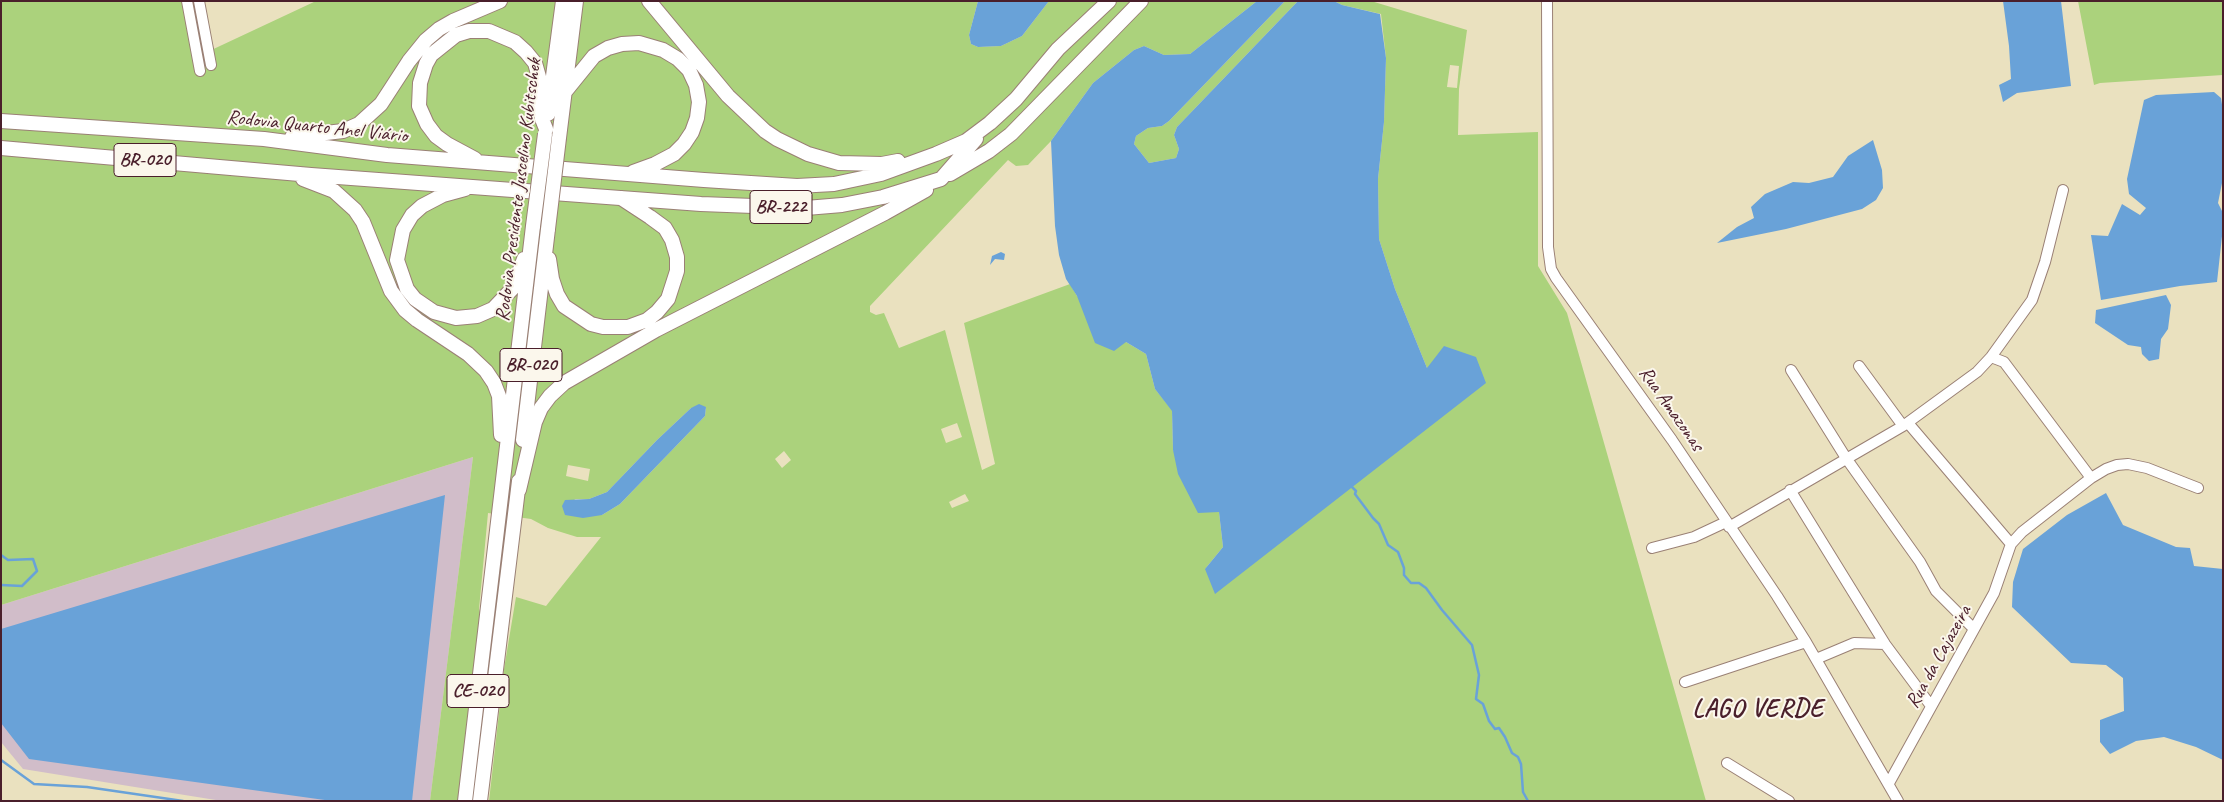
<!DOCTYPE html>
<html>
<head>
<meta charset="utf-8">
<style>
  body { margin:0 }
  #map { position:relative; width:2224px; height:802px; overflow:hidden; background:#eae1bf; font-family:Caveat,sans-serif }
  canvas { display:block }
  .frame { position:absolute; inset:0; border:2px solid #4a1f2b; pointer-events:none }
</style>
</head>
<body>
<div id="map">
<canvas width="2224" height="802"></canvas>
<div class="frame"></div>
</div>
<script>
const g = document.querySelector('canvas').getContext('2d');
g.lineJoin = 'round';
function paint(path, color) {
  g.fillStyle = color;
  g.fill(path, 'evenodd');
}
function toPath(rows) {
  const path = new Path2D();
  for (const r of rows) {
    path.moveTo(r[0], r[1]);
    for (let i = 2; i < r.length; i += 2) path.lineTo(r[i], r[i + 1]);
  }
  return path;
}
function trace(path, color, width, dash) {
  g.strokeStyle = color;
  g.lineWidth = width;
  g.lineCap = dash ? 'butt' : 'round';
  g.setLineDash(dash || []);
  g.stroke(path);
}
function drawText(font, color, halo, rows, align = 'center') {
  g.font = font + ' Caveat,sans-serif';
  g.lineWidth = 4;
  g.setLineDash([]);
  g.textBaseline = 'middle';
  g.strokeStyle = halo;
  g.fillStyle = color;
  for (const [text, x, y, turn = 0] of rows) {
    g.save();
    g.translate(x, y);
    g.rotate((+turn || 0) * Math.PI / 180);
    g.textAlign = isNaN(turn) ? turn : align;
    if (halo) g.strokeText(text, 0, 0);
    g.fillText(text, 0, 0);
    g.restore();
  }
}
const industrial = toPath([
  [473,457,430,801,222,801,23,769,1,742,1,605]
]);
const green = toPath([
  [1,1,185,1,205,53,316,1,978,1,969,35,971,44,978,47,1001,46,1022,36,1049,1,1257,1,1190,54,1164,55,1144,46,1134,50,1093,83,1051,141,1028,165,1016,166,1008,160,870,306,870,312,876,315,884,313,899,348,945,330,982,470,995,464,964,323,1070,284,1077,296,1126,342,1146,354,1155,389,1172,410,1173,450,1219,512,1223,547,1205,569,1427,368,1395,289,1379,239,1378,179,1384,122,1386,58,1381,14,1342,5,1334,1,1371,1,1467,30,1459,89,1458,135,1538,132,1538,266,1567,313,1706,801,489,801,504,669,516,597,546,606,601,537,577,537,548,528,531,519,488,513,479,609,481,616,459,801,430,801,473,457,1,605],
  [1450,65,1459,66,1457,88,1447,87],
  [706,407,705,416,620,504,602,515,574,499,589,499,607,492,657,440,691,408],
  [957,423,962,437,946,443,941,429],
  [784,451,791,460,782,468,775,459],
  [568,465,590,469,588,481,566,476],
  [965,494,969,501,952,508,949,502],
  [1285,1,1298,1,1177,127,1174,135,1179,149,1176,158,1149,163,1134,144,1136,136,1148,128,1162,126,1169,121],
  [2078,1,2223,1,2223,75,2100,83,2094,85]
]);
const water = toPath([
  [978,1,1049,1,1022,36,1001,46,978,47,971,44,969,35],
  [1257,1,1285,1,1169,121,1162,126,1148,128,1136,136,1134,144,1149,163,1176,158,1179,149,1174,135,1177,127,1298,1,1334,1,1342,5,1380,14,1386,58,1384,122,1378,179,1379,239,1395,289,1427,368,1444,346,1476,357,1486,383,1215,594,1205,569,1223,547,1219,512,1198,513,1178,474,1173,450,1172,411,1155,389,1146,354,1126,342,1114,351,1095,343,1077,296,1066,279,1059,255,1055,226,1051,141,1093,83,1134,50,1144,46,1164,55,1190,54],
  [2003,1,2061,1,2071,86,2017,93,2003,102,1999,85,2011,79,2009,46],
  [2214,92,2221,98,2223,111,2223,178,2218,203,2223,213,2223,227,2217,282,2180,286,2101,300,2091,235,2108,236,2122,204,2140,215,2146,208,2129,194,2127,179,2144,100,2156,95],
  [1873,140,1882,170,1883,188,1876,200,1862,209,1786,229,1717,243,1737,227,1754,218,1751,207,1765,194,1793,182,1809,183,1833,177,1848,156],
  [1001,252,1005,254,1004,260,995,259,990,265,992,256],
  [2166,295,2171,305,2168,329,2161,339,2159,359,2149,361,2142,354,2141,347,2128,345,2095,323,2096,310],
  [699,404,706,407,705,416,620,504,602,515,583,518,565,515,562,506,565,500,589,499,607,492,657,440,691,408],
  [2106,493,2123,525,2176,547,2190,548,2194,566,2223,569,2223,760,2196,747,2164,737,2136,741,2110,754,2100,742,2100,720,2124,711,2123,678,2106,665,2071,663,2012,607,2013,582,2023,549,2067,515],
  [445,495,412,801,332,801,29,759,1,723,1,629]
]);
const stream = toPath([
  [1351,486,1356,491,1355,494,1373,518,1379,524,1388,545,1398,552,1404,568,1404,575,1411,583,1419,583,1426,588,1442,610,1472,645,1479,675,1476,699,1483,704,1489,721,1495,729,1499,728,1505,737,1512,753,1518,757,1521,764,1523,792,1528,801],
  [1,555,8,560,33,559,37,571,22,586,1,585],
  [1,760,34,784,87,787,183,801]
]);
const minor = toPath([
  [187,1,200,71],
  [199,1,211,65],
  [1547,1,1548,247,1551,269,1556,278,1672,440,1777,596,1806,642,1898,801],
  [1991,357,2004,362,2091,478],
  [1859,366,1903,426],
  [1791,370,1846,458,1920,562,1936,591,1974,629],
  [1908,423,2011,544],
  [1790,490,1885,644,1931,706],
  [1729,527,1903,426,1977,372,1991,357,2032,300,2045,262,2063,190],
  [1652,548,1694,537,1726,522],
  [1816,659,1854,643,1885,644],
  [1685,682,1806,642],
  [1727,763,1789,801],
  [1889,783,1994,593,2011,544,2022,532,2091,478,2106,469,2117,465,2128,464,2147,468,2198,488]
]);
const highway = toPath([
  [649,1,728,96,765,131,777,139,808,154,839,163,882,164,898,161],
  [564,93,594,56,608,48,622,44,639,43,663,50,678,59,689,70,696,85,699,102,697,118,692,132,684,144,674,154,655,164,633,172],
  [548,114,563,1],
  [1,121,264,139,387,155,704,180,797,186,834,184,881,174,936,154,966,141,990,123,1016,99,1058,49,1109,1],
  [292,137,343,131,359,124,381,104,409,61,426,40,439,29,453,21,500,1],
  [559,138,576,1],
  [1,148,311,175,701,204,806,208,842,205,883,197,941,179,976,139],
  [475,159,447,144,436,136,427,124,419,106,420,83,426,64,431,55,456,35,469,31,489,31,515,42,526,52,535,63,539,77,542,119,546,129],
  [950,174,989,151,1011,134,1141,1],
  [303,179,334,191,355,210,363,222,391,291,405,310,417,320,468,354,486,371,494,383,499,396,501,435],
  [465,189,443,195,422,206,412,215,403,230,397,260,407,289,415,299,434,312,456,318,477,316,493,309,513,288,524,259],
  [549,259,552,279,557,294,564,306,591,324,603,327,628,327,647,320,657,312,668,299,677,271,677,257,672,240,665,228,650,217,621,198],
  [523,440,548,229],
  [519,490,535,422,541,408,550,396,564,383,656,330,885,213,926,190],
  [465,801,533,226],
  [480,801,519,481]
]);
const highwayBridge = toPath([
  [533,226,545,134],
  [548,229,559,138]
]);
const shields = [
  [145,160,62],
  [781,207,62],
  [531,365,62],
  [478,691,62]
];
const shieldNames = [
  ["BR-020",145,160],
  ["BR-222",781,207],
  ["BR-020",531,365],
  ["CE-020",478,691]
];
const streetNames = [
  ["Rodovia Quarto Anel Viário",317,127,6],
  ["Rodovia Presidente Juscelino Kubitschek",519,190,-83],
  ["Rua Amazonas",1671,409,55],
  ["Rua da Cajazeira",1939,657,-61]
];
const districtNames = [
  ["LAGO VERDE",1758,709]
];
paint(industrial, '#d1bdc9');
paint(green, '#abd27c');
paint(water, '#69a2d8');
trace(stream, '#69a2d8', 2.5);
trace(minor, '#9a8075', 12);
trace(highway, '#9a8075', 16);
trace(minor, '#fff', 10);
trace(highway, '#fff', 14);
trace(highwayBridge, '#9a8075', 16, []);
trace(highwayBridge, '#fff', 14);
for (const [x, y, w] of shields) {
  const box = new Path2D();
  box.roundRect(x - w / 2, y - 16.5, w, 33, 4);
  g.fillStyle = '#fbf7ec';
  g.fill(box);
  trace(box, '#4a1f2b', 1);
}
drawText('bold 19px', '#4a1f2b', null, shieldNames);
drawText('20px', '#4a1f2b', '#fbf7ec', streetNames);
g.letterSpacing = '1px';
drawText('bold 25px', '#4a1f2b', '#fbf7ec', districtNames);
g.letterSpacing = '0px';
</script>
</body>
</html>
